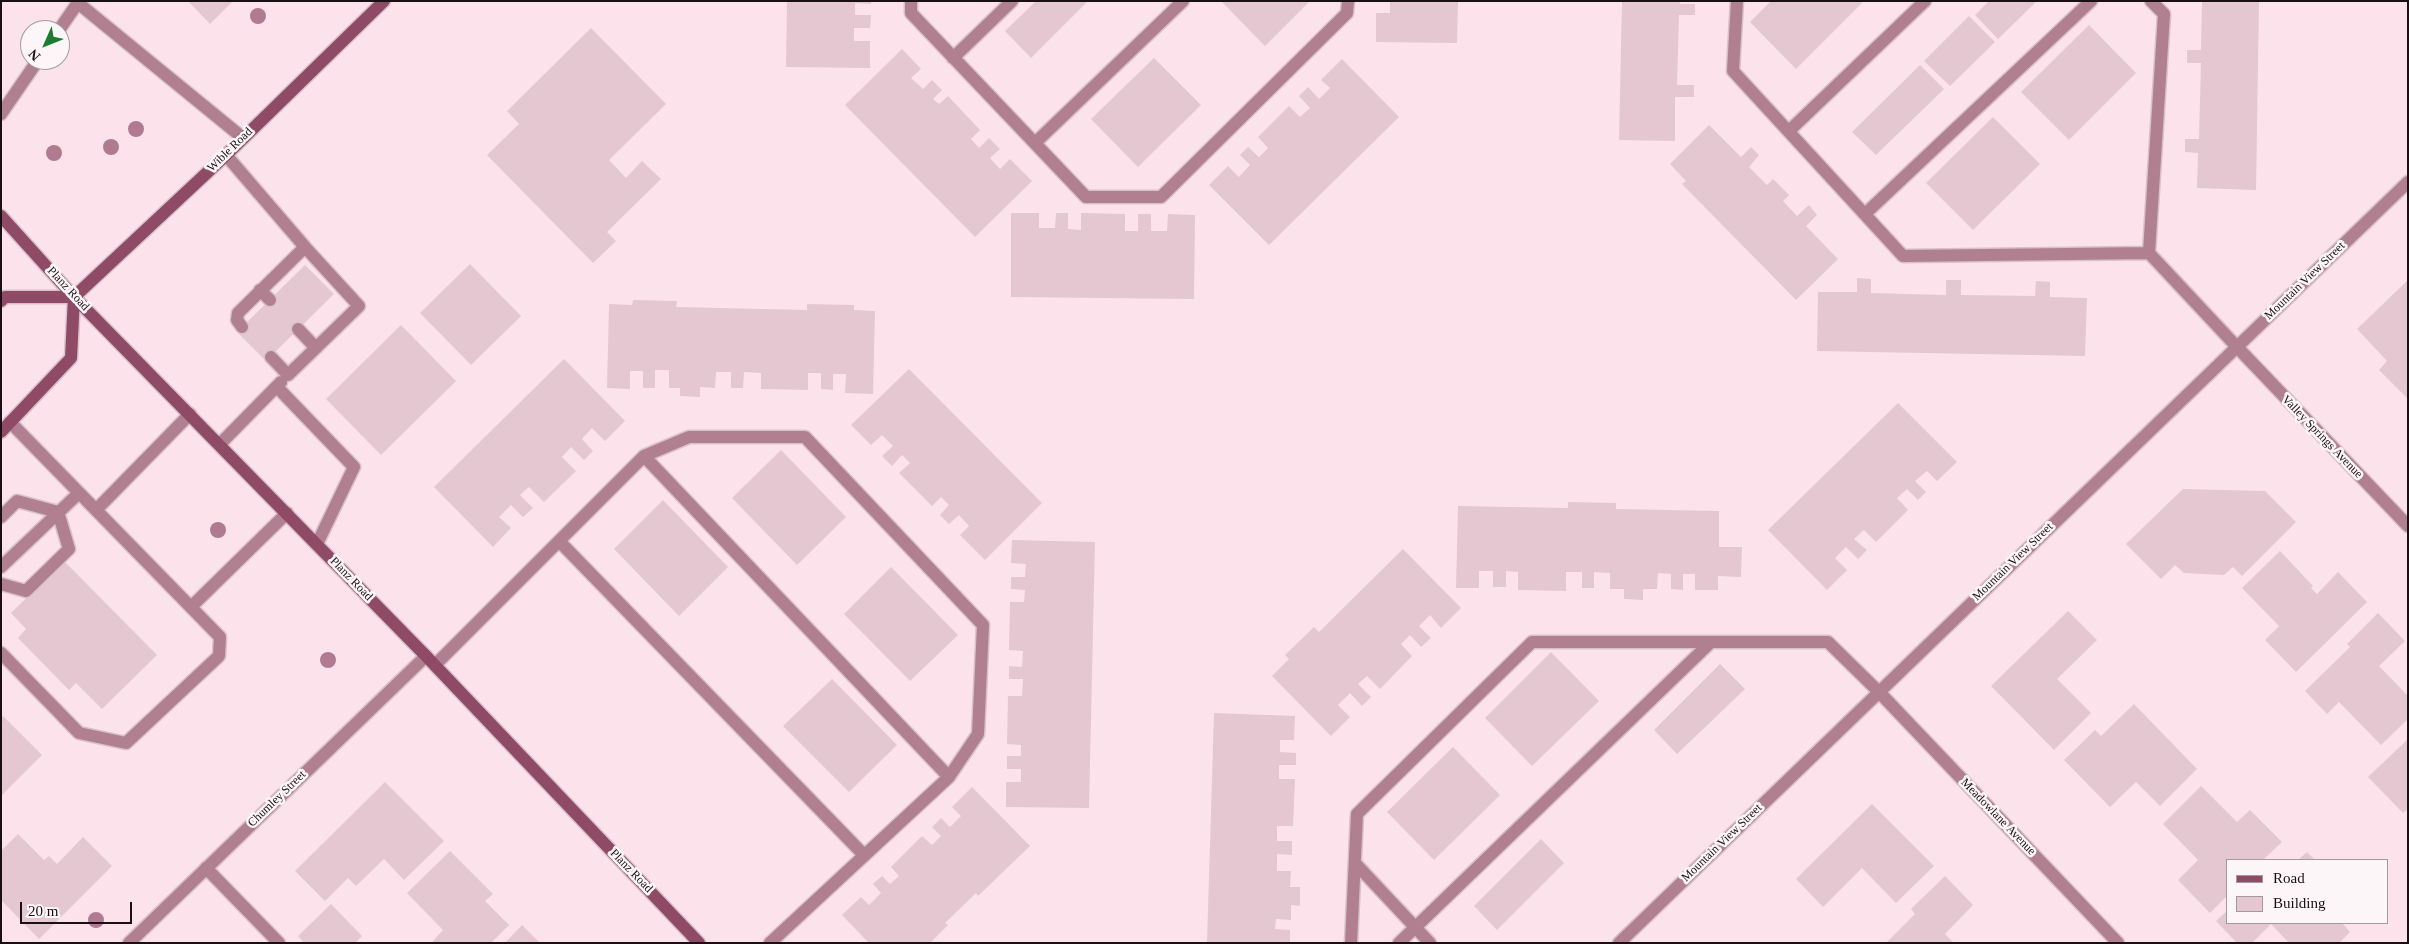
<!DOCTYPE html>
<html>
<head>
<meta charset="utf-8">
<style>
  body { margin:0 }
  #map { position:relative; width:2409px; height:944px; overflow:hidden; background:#fce3eb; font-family:"Times New Roman",serif }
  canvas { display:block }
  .frame { position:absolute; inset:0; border:2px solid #1a1014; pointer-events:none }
  .legend { position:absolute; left:2226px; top:859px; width:162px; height:65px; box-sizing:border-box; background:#fcf6f8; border:1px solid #a29a9d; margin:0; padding:6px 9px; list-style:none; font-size:15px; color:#1a1014 }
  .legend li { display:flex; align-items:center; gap:10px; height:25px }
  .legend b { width:25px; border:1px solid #a29a9d }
  .north { position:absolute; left:20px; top:20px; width:50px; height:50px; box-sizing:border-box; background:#fcf6f8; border:1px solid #a29a9d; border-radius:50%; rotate:226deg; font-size:14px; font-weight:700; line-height:20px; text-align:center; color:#1a1014 }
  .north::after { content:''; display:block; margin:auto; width:18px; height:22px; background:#1b7d2f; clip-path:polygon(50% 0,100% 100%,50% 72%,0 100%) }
  .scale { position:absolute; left:20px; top:902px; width:112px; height:22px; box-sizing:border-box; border:2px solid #1a1014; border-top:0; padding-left:6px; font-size:15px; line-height:18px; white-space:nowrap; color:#1a1014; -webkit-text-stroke:4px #fcf6f8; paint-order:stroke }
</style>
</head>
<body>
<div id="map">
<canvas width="2409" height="944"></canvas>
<div class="frame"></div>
<ul class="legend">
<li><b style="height:6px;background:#8f4a66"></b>Road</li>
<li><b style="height:14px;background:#e4c7d0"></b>Building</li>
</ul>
<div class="north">N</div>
<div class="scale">20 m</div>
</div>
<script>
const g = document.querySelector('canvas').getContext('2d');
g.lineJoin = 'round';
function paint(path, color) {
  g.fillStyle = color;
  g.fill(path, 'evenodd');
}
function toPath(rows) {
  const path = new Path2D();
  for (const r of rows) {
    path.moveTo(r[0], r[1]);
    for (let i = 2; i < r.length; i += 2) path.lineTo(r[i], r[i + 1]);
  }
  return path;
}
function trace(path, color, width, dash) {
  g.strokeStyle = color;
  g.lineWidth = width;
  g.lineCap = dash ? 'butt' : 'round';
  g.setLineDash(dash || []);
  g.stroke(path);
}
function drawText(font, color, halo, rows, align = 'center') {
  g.font = font + ' "Times New Roman",serif';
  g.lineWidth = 5;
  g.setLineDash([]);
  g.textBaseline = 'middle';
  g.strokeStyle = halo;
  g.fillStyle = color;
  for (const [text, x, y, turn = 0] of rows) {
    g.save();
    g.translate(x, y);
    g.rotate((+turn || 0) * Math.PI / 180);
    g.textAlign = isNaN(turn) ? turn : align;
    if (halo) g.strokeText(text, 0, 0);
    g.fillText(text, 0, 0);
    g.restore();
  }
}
const building = toPath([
  [188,1,233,1,210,24],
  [787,1,871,1,871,4,855,3,855,15,871,15,870,28,854,28,854,41,870,41,870,68,786,67],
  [1036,1,1088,1,1031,58,1005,31],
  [1221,1,1310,1,1265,46],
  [1390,1,1458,1,1457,43,1376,42,1376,13,1390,13],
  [1622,1,1680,1,1680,4,1695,4,1695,15,1679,15,1677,85,1694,85,1694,97,1675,97,1675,141,1619,140],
  [1771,1,1860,1,1862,3,1796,69,1750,22],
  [1989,1,2037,1,1998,39,1975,15],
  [2202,1,2259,1,2256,190,2197,188,2198,153,2185,152,2185,139,2199,139,2201,63,2187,63,2187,50,2201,50],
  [1969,16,1995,42,1950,86,1924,61],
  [2089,25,2136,73,2069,140,2021,92],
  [591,28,666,104,609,160,626,178,642,161,661,179,607,232,616,241,593,263,487,155,519,124,507,111],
  [902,49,921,69,911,78,923,89,932,80,942,90,933,99,939,104,948,96,980,130,971,139,979,148,989,138,1000,149,990,158,1000,169,1010,159,1032,181,975,237,845,105],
  [1154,58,1201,105,1138,167,1091,119],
  [1342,59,1399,117,1269,245,1209,185,1228,166,1239,177,1250,165,1240,155,1248,147,1259,157,1268,148,1258,137,1289,106,1300,117,1310,108,1299,96,1308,87,1319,99,1330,88,1321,80],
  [1920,65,1944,89,1876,155,1852,132],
  [1993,117,2040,164,1973,230,1926,183],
  [1709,125,1741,157,1751,147,1759,155,1749,167,1767,185,1773,179,1789,195,1783,201,1797,216,1809,205,1817,215,1806,226,1838,259,1796,300,1682,184,1686,181,1670,164],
  [1011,213,1039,213,1039,228,1055,228,1056,213,1068,213,1068,229,1081,230,1081,213,1125,214,1125,231,1138,231,1138,214,1151,214,1151,231,1167,231,1168,214,1195,215,1194,299,1011,297],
  [470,264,521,316,471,365,420,313],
  [305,265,334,294,266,361,237,332],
  [1857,278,1871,279,1871,293,1946,295,1946,280,1961,280,1961,295,2035,296,2036,281,2050,282,2050,297,2087,298,2085,356,1817,351,1818,292,1857,292],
  [2408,280,2408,399,2379,370,2387,361,2357,329],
  [633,300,677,301,676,307,807,310,807,304,854,305,854,310,875,311,873,394,845,393,846,374,833,374,833,390,821,389,821,373,808,373,808,390,761,389,761,373,744,372,743,388,731,388,731,372,716,372,715,388,700,387,700,397,680,396,680,388,669,388,669,370,655,370,655,388,643,388,643,371,630,371,630,389,607,388,609,304,632,305],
  [401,325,456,381,381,455,326,399],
  [564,359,625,421,605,441,592,428,582,439,593,451,584,460,571,447,562,457,576,471,544,502,529,487,520,495,533,508,523,517,511,505,499,517,511,528,493,547,434,487],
  [909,369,1042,503,985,560,960,535,969,526,959,515,949,524,940,515,949,505,941,497,932,506,899,473,910,463,902,455,892,466,882,456,893,446,882,435,871,445,851,425],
  [1898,403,1957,462,1937,481,1927,471,1915,481,1926,492,1918,500,1907,489,1897,498,1908,510,1876,542,1864,530,1854,539,1867,550,1858,559,1846,547,1835,558,1847,570,1827,590,1768,530],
  [781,450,846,517,797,565,732,498],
  [2183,489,2265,491,2296,522,2242,576,2233,567,2224,575,2184,573,2175,565,2161,579,2126,544],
  [663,500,728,567,679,616,614,549],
  [1568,502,1616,503,1616,509,1719,511,1719,547,1742,547,1741,577,1718,576,1718,590,1695,590,1695,574,1683,574,1683,590,1671,589,1671,574,1658,573,1657,589,1643,589,1643,600,1624,599,1624,589,1610,589,1610,573,1594,572,1594,588,1582,588,1582,572,1566,572,1566,591,1518,590,1518,572,1506,571,1506,587,1493,587,1493,571,1479,571,1479,588,1456,588,1458,506,1568,508],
  [1012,540,1095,542,1089,808,1006,807,1006,782,1021,782,1021,769,1007,769,1007,756,1021,756,1021,745,1007,744,1008,696,1022,696,1023,679,1009,679,1009,666,1022,667,1023,651,1009,650,1010,602,1024,602,1025,590,1011,589,1011,577,1025,577,1026,564,1011,563],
  [1403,549,1461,608,1441,628,1430,615,1419,626,1431,638,1421,647,1410,635,1401,644,1412,656,1380,689,1367,676,1358,684,1371,697,1362,706,1350,693,1338,705,1350,717,1331,736,1272,676,1289,659,1285,655,1314,627,1319,632],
  [2280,551,2313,586,2311,588,2317,594,2338,572,2367,602,2296,672,2265,640,2279,626,2242,588],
  [64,561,157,655,102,709,76,683,69,690,18,638,26,629,11,613],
  [891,567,958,635,910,681,844,614],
  [2068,611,2097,640,2057,679,2091,713,2054,750,1991,686],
  [2378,613,2405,641,2379,666,2408,696,2408,719,2381,745,2339,702,2327,714,2305,691,2350,647,2347,644],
  [1551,652,1599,701,1532,766,1485,718],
  [1720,664,1745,689,1677,754,1654,730],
  [832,679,897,745,849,792,783,726],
  [2134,704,2197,769,2160,806,2136,782,2110,807,2064,760,2095,730,2101,736],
  [1214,713,1295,716,1294,740,1280,740,1280,752,1296,753,1296,765,1279,765,1279,779,1295,779,1293,826,1277,826,1277,841,1292,841,1292,855,1277,854,1277,871,1291,871,1290,887,1300,887,1300,906,1291,905,1291,920,1276,919,1275,929,1290,930,1290,943,1207,943],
  [3,716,42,755,1,796,1,718],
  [2408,739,2408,809,2403,813,2368,777],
  [1453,747,1500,795,1434,860,1387,812],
  [385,782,444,841,404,880,384,859,356,886,348,878,325,901,295,871],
  [2201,786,2237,822,2250,810,2282,842,2263,860,2228,860,2228,895,2210,913,2178,880,2198,860,2163,824],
  [972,787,1030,846,978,896,976,893,945,923,948,925,930,943,869,943,842,915,861,897,869,905,881,893,873,884,882,876,890,884,899,876,891,867,922,836,932,845,941,836,932,827,941,818,950,827,961,816,952,807],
  [1872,804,1934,866,1896,903,1862,868,1823,907,1796,879],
  [18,834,44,860,49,856,57,864,83,837,112,866,39,939,1,900,1,851],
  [1541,839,1564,863,1497,930,1474,906],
  [450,851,493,894,485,901,509,925,491,943,434,943,433,941,443,930,407,893],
  [2307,852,2315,860,2298,860],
  [1945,876,1973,905,1945,934,1954,943,1886,943,1915,914,1911,909],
  [331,904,362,936,355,943,304,943,298,936],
  [2228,910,2228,923,2342,923,2350,932,2339,943,2289,943,2271,924,2252,943,2237,943,2216,921],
  [522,925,540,943,505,943]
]);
const lane = toPath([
  [911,1,911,13,1086,197,1161,197,1347,13,1348,1],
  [1737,1,1733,71,1903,256,2149,253],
  [2151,1,2164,14,2149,253,2237,347],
  [78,3,243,138],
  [59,30,79,1],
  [953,58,1012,1],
  [1,114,38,60],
  [1789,131,1925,1],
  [1035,143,1183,1],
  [226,155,305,247],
  [1865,214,2091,1],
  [260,290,270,300],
  [242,327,237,320,238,313,305,247,359,306,288,375,271,357],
  [298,329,316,348],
  [277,387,354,467,317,544],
  [220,444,281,382],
  [644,456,949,777],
  [96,510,190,414],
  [1,517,17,501,58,512,69,549,26,591,1,584],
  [559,541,864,855],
  [1,567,79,493],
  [192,606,287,513],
  [1,653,79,733,126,743,219,656,220,637,10,422],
  [435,665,644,456,689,437,805,437,983,625,978,734,949,777,770,943],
  [1355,863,1430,943],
  [206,868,279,943],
  [1351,943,1357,814,1532,642,1828,642,1879,692],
  [1399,943,1711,642]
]);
const street = toPath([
  [2237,347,2408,526],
  [1879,692,2118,943],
  [129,943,426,656],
  [1619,943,2408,182]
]);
const secondary = toPath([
  [1,216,74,297,426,656,699,943],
  [1,301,5,297,74,297],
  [1,432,71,358,74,297,226,155,384,1]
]);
const trees = [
  [258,16],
  [136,129],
  [111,147],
  [54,153],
  [218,530],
  [328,660],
  [96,920]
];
const streetNames = [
  ["Wible Road",230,150,-44],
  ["Mountain View Street",2305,281,-44],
  ["Planz Road",68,289,47],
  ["Valley Springs Avenue",2322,437,46],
  ["Mountain View Street",2013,562,-44],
  ["Planz Road",351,579,46],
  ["Chumley Street",277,799,-44],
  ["Meadowlane Avenue",1998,817,46],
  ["Mountain View Street",1722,843,-44],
  ["Planz Road",631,871,46]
];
paint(building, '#e4c7d0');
trace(lane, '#d8c1c9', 15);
trace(street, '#d8c1c9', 15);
trace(secondary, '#d8c1c9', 15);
trace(lane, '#b07f90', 12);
trace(street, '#b07f90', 12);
trace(secondary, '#8f4a66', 12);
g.fillStyle = '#b07a91';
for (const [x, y] of trees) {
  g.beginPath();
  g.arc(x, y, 8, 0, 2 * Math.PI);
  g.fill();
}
drawText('12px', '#1a1014', '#fcf6f8', streetNames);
</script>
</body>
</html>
